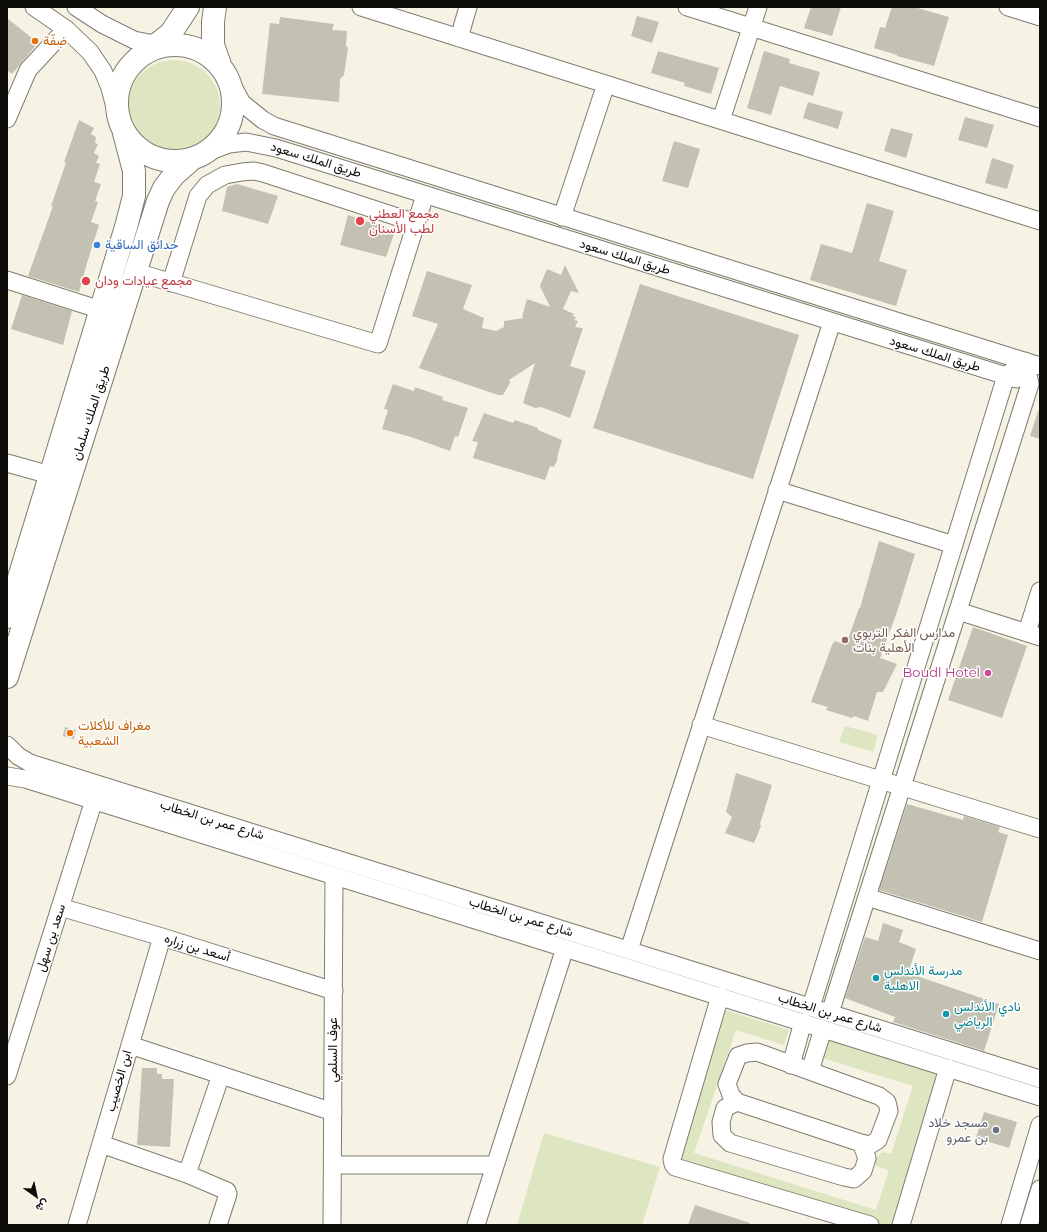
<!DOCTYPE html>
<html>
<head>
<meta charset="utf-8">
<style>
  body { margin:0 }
  #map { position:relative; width:1047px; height:1232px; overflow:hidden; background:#f6f3e4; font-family:Montserrat,Vazirmatn,sans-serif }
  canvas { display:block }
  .frame { position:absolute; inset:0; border:8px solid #0d0c08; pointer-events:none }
  .north { position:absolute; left:16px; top:1176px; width:40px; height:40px; -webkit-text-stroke:3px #fff; paint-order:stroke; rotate:147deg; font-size:11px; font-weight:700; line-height:16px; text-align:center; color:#0d0c08 }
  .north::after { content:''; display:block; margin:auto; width:14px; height:18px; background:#0d0c08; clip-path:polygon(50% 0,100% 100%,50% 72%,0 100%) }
</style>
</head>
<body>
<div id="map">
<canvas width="1047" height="1232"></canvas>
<div class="frame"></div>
<div class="north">ش</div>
</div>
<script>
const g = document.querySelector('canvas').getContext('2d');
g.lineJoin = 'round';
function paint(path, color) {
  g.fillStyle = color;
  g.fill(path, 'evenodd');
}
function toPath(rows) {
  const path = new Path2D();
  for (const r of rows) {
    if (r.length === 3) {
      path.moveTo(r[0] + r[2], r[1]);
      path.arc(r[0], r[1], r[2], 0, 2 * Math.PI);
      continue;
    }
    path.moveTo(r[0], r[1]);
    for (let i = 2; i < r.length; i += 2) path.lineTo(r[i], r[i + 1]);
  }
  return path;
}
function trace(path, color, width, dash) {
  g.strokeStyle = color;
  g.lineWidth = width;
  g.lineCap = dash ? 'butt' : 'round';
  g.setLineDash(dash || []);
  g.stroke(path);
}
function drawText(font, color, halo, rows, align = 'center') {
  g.font = font + ' Montserrat,Vazirmatn,sans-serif';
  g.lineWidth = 3;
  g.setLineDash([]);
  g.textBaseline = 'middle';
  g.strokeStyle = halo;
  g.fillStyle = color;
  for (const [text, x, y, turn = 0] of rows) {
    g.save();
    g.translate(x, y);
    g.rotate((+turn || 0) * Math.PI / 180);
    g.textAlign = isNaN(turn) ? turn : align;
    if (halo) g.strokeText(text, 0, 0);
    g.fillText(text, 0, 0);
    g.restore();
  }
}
const green = toPath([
  [174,106,46],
  [845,726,878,735,873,752,839,742],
  [722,1009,789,1030,784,1045,736,1030,694,1153,876,1210,889,1170,876,1166,874,1160,882,1152,891,1154,913,1086,822,1058,829,1037,941,1073,893,1225,865,1225,676,1166],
  [544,1133,660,1167,642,1225,517,1225]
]);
const building = toPath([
  [811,7,841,7,832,36,804,28],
  [892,7,914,7,949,17,934,66,897,56,897,55,874,48,880,27,885,28],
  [637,16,659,22,652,43,631,36],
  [280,17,334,24,332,30,347,31,346,46,348,48,344,75,340,79,339,102,262,94,270,23,279,24],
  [7,18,38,43,12,74,7,70],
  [658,51,719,68,711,94,684,86,685,83,651,73],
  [764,51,790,59,789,63,820,72,813,96,780,86,771,115,747,108],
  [808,102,843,112,838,129,803,118],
  [965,117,994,125,987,148,958,140],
  [79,120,94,128,91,134,96,137,95,143,98,144,94,153,99,156,96,163,100,164,94,182,101,184,95,201,98,202,91,222,99,225,87,263,79,292,28,276,53,206,51,206,66,163,64,162],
  [891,128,913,134,906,158,884,151],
  [674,141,700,149,688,188,662,181],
  [992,158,1014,165,1007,189,985,183],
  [237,184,278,196,268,224,222,211,227,187],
  [867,203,894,211,879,261,907,270,896,306,810,280,821,244,852,253],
  [348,215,395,231,386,257,340,245],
  [565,265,579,293,571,291,563,309,574,314,572,316,576,317,574,320,578,321,575,327,583,328,570,366,586,371,570,418,541,407,535,408,523,403,535,363,509,380,510,383,503,395,498,395,419,368,438,324,412,316,427,271,472,285,463,309,484,318,482,328,496,331,504,327,504,321,524,318,522,317,527,299,550,307,540,286,547,269,561,275],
  [640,284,799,335,753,479,593,428],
  [22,295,72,311,63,345,11,329],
  [393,384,414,391,415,387,443,397,442,400,468,408,458,437,455,436,450,451,411,437,382,429,388,410,384,409],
  [1038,411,1040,412,1040,439,1030,436],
  [484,413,513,423,515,420,538,428,538,430,562,440,557,458,558,458,554,467,550,466,545,480,473,458,478,442,472,441],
  [879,541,915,554,898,609,880,658,897,664,883,692,877,692,868,721,854,716,852,718,826,710,828,707,811,702,832,645,835,641,846,645,859,608,860,608],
  [973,627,1027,646,1002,718,948,700],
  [65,727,76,730,74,739,63,736],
  [736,773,772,785,760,824,761,826,754,843,725,833,732,817,726,812],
  [907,804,963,820,964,816,1000,827,998,832,1008,835,982,922,879,890],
  [883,923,903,930,899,942,916,949,908,973,999,1004,984,1051,893,1022,895,1017,845,998,865,937,878,941],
  [142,1068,157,1068,157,1074,162,1074,162,1079,174,1079,170,1147,137,1145],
  [984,1112,1017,1122,1009,1148,976,1138],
  [695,1205,750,1223,749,1225,688,1225]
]);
const minor = toPath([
  [34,7,66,29,90,52,103,71,110,88,117,115],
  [76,7,102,24,134,40,149,43,166,45],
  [361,7,1040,221],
  [687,7,1040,118],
  [1008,7,1040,17],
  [459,38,468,7],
  [230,81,242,103,263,120,274,126,1040,366],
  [7,119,28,70,66,29],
  [721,120,758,7],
  [210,151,229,144,246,142,276,148,1016,379],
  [562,217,606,84],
  [136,272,378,344,425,195],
  [7,280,101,310],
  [171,283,198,196,207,185,225,175,242,172,254,171,263,173,416,223],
  [7,463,50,475],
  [777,490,954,545],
  [958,611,1040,637],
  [1027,632,1040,591],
  [701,725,1040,829],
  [7,745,18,756,30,763,1040,1079],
  [7,776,25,779,1040,1097],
  [867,897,1040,951],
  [60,907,162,937,334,991],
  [629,950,832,322],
  [720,996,672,1159,673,1164,675,1167,870,1225],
  [811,1007,1006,376,1025,361,1030,384,830,1013],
  [130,1045,333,1112],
  [757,1052,879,1096,887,1102,889,1111,878,1140,870,1145,861,1143,737,1102,731,1095,727,1084,738,1056,747,1053,757,1052],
  [791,1065,803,1022],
  [810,1071,823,1029],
  [7,1076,94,800],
  [737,1102,725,1108,721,1122,722,1135,730,1143,844,1177,854,1179,863,1171,867,1158,861,1143],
  [101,1144,187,1174,221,1075],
  [333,1165,495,1165],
  [187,1174,227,1191,228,1194,218,1225],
  [77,1225,162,937],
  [332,1225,334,876],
  [476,1225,565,948],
  [901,1225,948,1068],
  [1010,1225,1040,1125],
  [1029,1225,1040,1189]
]);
const major = toPath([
  [215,7,213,22,213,45,220,65],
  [175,103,58],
  [151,49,171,33,188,7],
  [7,617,126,227,134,196,134,171,124,133],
  [7,677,158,201,164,188,174,175,192,159]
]);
const markers = [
  [35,41,4,"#e8710a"],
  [360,221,5,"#e0444e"],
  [97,245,4,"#3f7fe0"],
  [86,281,5,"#e0444e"],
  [845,640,4,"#8d6e63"],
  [988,673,4,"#d1479c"],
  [70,733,4,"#e8710a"],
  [876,978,4,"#0f9aa8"],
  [946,1014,4,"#0f9aa8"],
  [996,1130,4,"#6b7280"]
];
const foodNames = [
  ["ضِفّة",43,41],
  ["مغراف للأكلات",78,726],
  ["الشعبية",78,741]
];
const streetNames = [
  ["طريق الملك سعود",316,160,17],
  ["طريق الملك سعود",625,257,17],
  ["طريق الملك سعود",935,354,17],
  ["طريق الملك سلمان",91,413,-72],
  ["شارع عمر بن الخطاب",212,820,17],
  ["شارع عمر بن الخطاب",521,917,17],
  ["سعد بن سهل",51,938,-72],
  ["أسعد بن زراره",197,948,17],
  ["شارع عمر بن الخطاب",830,1013,17],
  ["عوف السلمي",333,1050,-90],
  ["ابن الخصيب",119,1081,-74]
];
const healthNames = [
  ["مجمع العطني",369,214],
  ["لطب الأسنان",369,229],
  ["مجمع عيادات ودان",95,281]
];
const shopNames = [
  ["حدائق الساقية",105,245]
];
const educationNames = [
  ["مدارس الفكر التربوي",853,633],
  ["الأهلية بنات",853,648]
];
const hotelNames = [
  ["Boudl Hotel",980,673]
];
const cultureNames = [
  ["مدرسة الأندلس",884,971],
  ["الاهلية",884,986],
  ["نادي الأندلس",954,1007],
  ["الرياضي",954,1022]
];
const worshipNames = [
  ["مسجد خلاد",988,1123],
  ["بن عمرو",988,1138]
];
paint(green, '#dee5c1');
paint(building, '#c3c1b2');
trace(minor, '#7f7c6f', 19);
trace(major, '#7f7c6f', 24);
trace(minor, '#fff', 17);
trace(major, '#fff', 22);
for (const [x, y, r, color] of markers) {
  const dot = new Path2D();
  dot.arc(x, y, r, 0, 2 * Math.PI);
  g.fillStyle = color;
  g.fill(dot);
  trace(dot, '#fff', 1.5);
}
drawText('13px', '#c56008', '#fff', foodNames, 'left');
drawText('13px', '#0d0c08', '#fff', streetNames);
drawText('13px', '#be3a42', '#fff', healthNames, 'left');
drawText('13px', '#366cbe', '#fff', shopNames, 'left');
drawText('13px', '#785e54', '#fff', educationNames, 'left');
drawText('13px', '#b23c85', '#fff', hotelNames, 'right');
drawText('13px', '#0d838f', '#fff', cultureNames, 'left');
drawText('13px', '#5b616d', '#fff', worshipNames, 'right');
</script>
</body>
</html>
